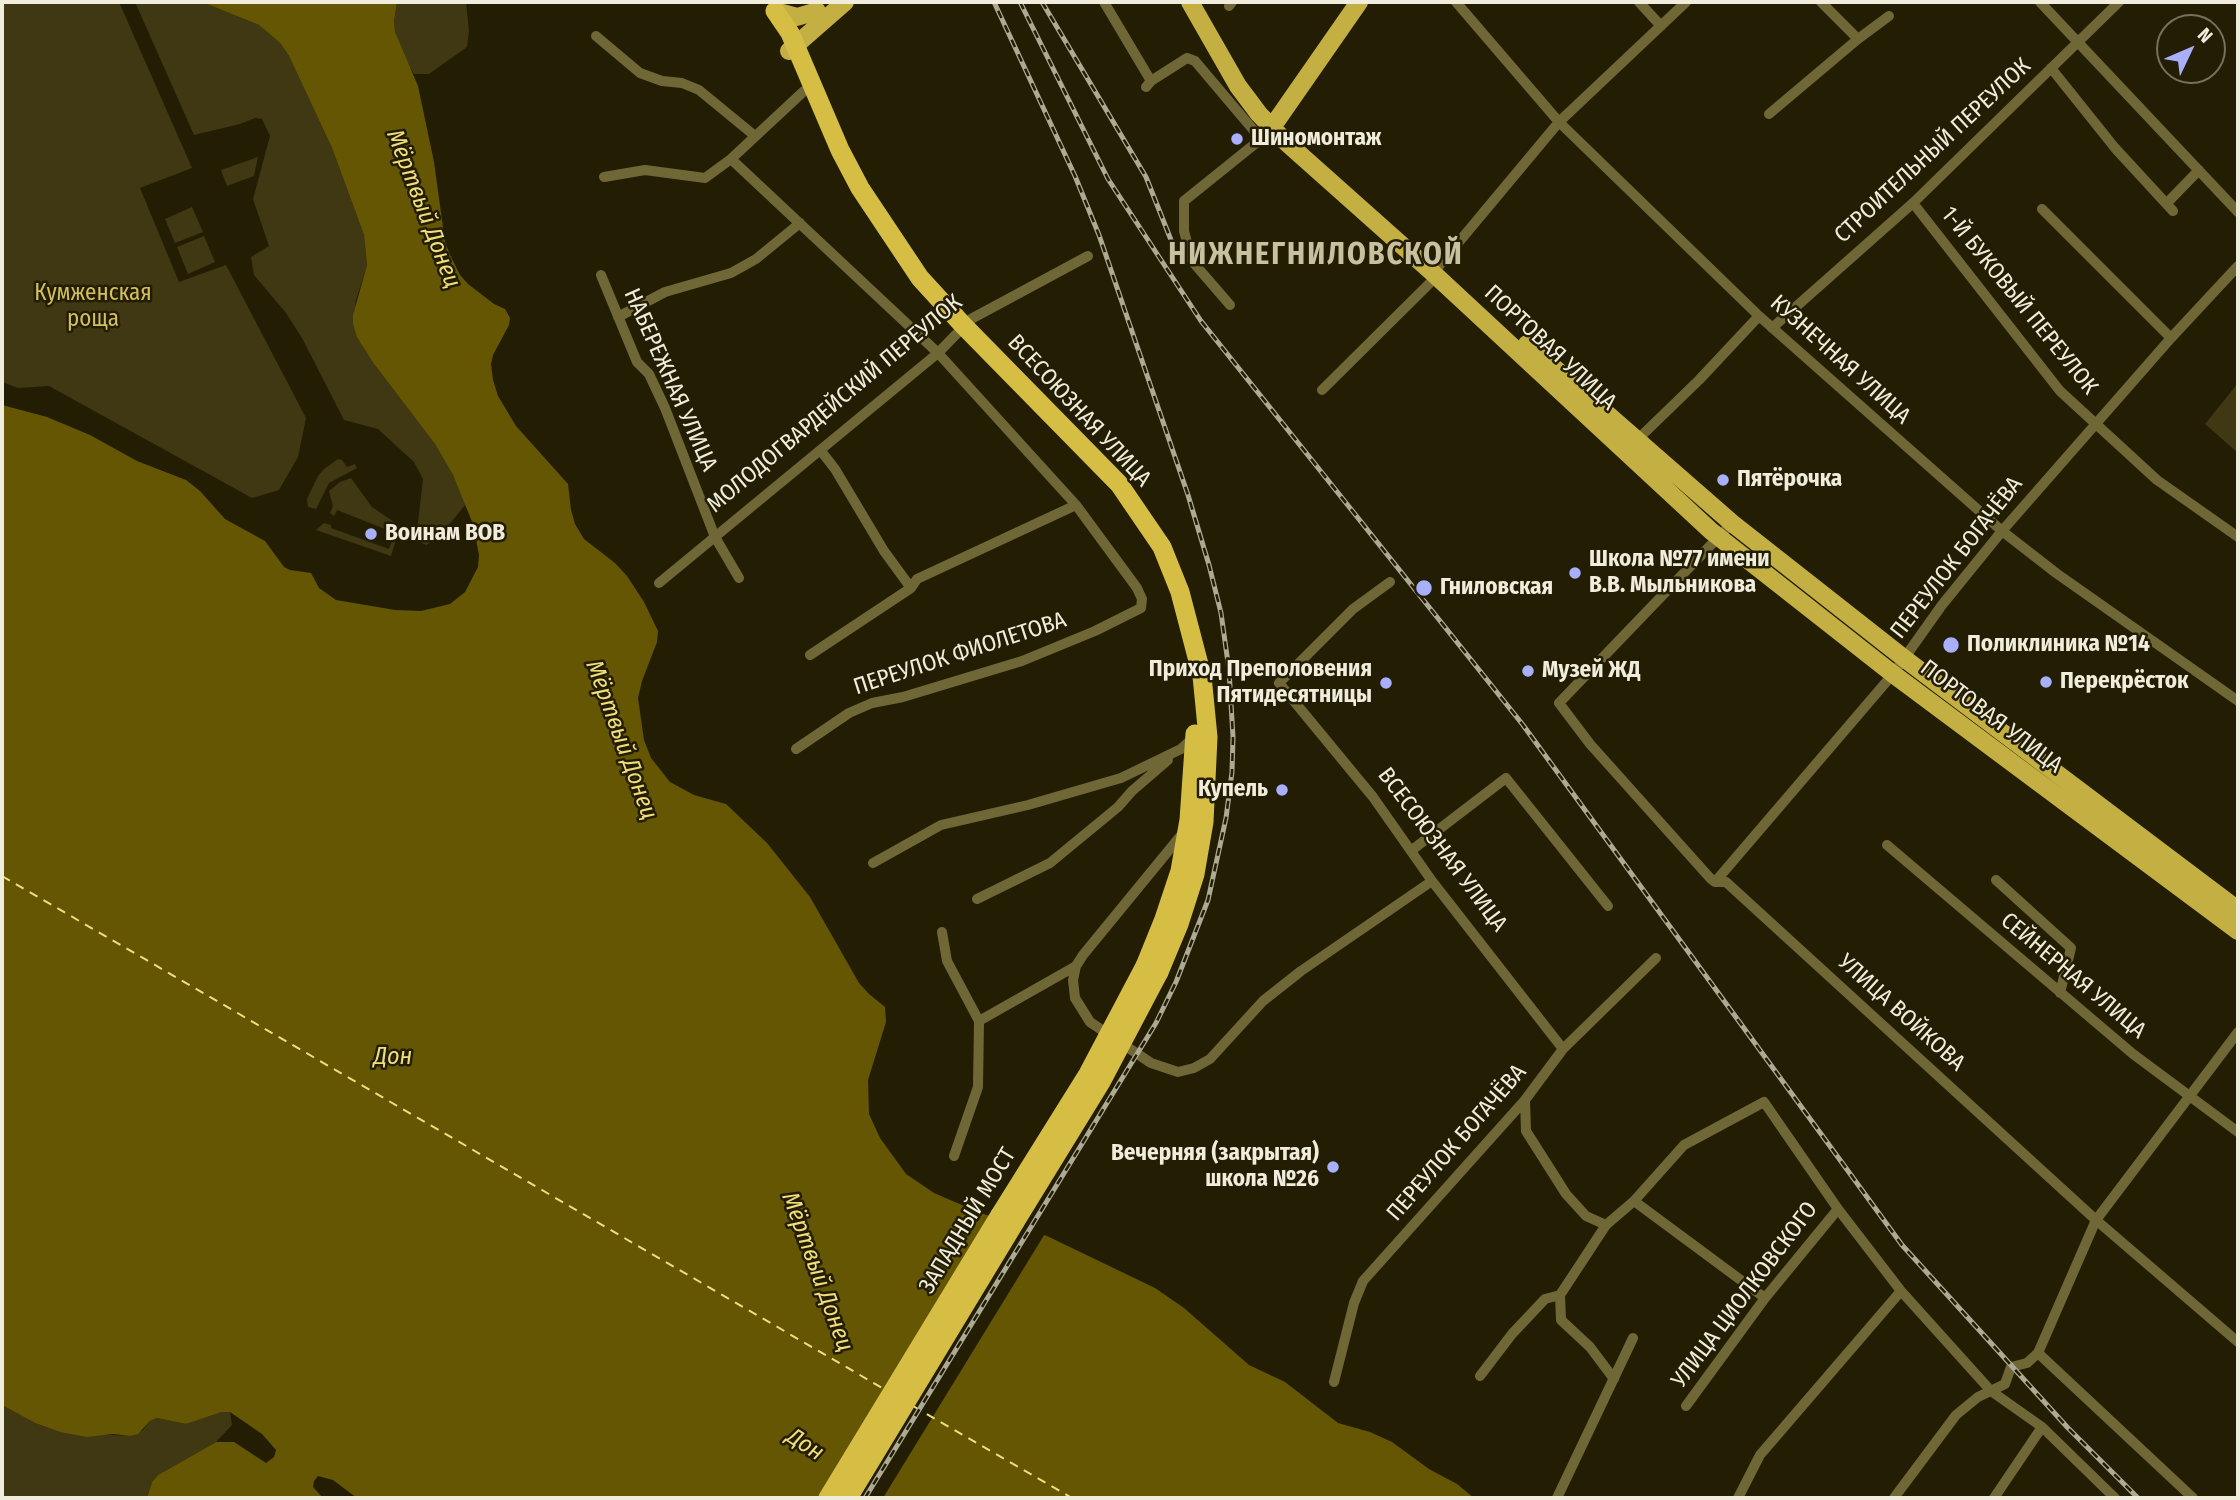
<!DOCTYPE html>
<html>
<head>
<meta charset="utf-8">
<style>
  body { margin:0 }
  #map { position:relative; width:2240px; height:1500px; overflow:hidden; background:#231e03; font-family:"Fira Sans Condensed",sans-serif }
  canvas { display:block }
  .frame { position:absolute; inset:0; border:4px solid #f0eddd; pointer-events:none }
  .north { position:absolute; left:2156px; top:14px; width:70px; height:70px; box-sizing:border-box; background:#231e03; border:2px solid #75715a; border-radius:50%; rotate:46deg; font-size:19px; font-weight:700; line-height:28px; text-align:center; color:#f0eddd }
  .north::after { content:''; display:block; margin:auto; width:24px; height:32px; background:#a8b0fc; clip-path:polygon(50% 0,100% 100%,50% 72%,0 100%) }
</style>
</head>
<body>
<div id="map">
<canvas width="2240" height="1500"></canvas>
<div class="frame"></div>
<div class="north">N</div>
</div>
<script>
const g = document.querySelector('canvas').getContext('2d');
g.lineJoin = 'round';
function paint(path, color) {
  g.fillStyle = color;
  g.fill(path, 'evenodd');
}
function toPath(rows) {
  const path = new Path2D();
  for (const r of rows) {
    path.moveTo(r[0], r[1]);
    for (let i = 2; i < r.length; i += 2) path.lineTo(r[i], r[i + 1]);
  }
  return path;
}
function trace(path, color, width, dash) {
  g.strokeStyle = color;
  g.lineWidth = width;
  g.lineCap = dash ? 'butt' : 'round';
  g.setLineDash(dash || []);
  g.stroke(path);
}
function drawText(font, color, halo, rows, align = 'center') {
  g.font = font + ' "Fira Sans Condensed",sans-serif';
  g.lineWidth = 5;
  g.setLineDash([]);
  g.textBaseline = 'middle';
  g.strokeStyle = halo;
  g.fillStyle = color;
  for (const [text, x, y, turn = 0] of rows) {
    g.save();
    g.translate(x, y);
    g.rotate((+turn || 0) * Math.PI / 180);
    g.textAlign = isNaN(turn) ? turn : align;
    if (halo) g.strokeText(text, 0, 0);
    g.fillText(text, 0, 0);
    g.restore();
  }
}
const green = toPath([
  [2,2,119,2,192,168,140,188,179,282,226,265,306,418,298,457,279,490,252,498,49,386,18,388,2,382],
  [135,2,202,2,259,25,280,43,289,56,332,148,364,235,367,265,356,300,353,324,374,364,435,444,453,475,466,504,439,537,426,545,416,540,423,479,414,462,378,429,344,420,302,338,286,313,254,275,251,257,269,246,253,199,270,136,262,119,255,118,240,124,194,135],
  [397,2,466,2,469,31,467,47,429,74,414,74,400,50,395,32,394,21],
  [258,157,254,176,227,186,221,170],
  [192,207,203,232,175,243,165,219],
  [204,236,215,262,188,274,177,247],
  [2238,383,2238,453,2205,424],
  [338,459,342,460,347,467,355,464,357,468,329,483,316,509,308,507,307,499,318,476,324,469],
  [351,478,372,507,400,526,391,556,316,530,324,523,331,525,331,528,389,549,395,533,337,510,334,516,330,513,333,506,329,491,340,482],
  [2,1405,35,1423,60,1432,130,1436,143,1430,150,1421,157,1418,186,1424,222,1412,230,1412,232,1425,216,1442,158,1475,152,1482,147,1498,2,1498]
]);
const water = toPath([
  [202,2,397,2,394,21,395,32,418,86,434,162,445,242,451,257,460,275,468,284,494,304,505,309,510,318,509,325,493,355,491,364,493,380,498,396,516,426,568,484,571,510,575,524,584,539,615,563,627,576,644,602,658,631,657,642,642,681,638,698,644,740,651,758,670,782,694,795,726,804,767,843,810,897,859,983,869,994,885,1007,886,1022,868,1080,869,1114,880,1138,906,1174,934,1193,978,1212,1047,1236,1155,1288,1184,1308,1249,1365,1285,1382,1338,1423,1370,1432,1392,1442,1429,1469,1457,1484,1474,1498,357,1498,333,1480,318,1476,314,1481,313,1487,323,1498,147,1498,152,1482,158,1475,216,1442,234,1442,266,1463,274,1457,276,1450,262,1434,230,1412,222,1412,186,1424,157,1418,150,1421,138,1434,130,1436,113,1434,87,1437,60,1432,35,1423,2,1405,2,405,47,417,90,435,137,461,186,480,200,491,225,519,265,541,284,567,290,570,311,573,319,588,336,600,395,610,421,611,450,604,465,592,478,567,479,555,473,524,453,475,435,444,374,364,357,337,353,324,353,315,367,265,364,235,332,148,289,56,280,43,259,25]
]);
const pier = toPath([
  [993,1214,1046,1232,883,1498,820,1498]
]);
const ferry = toPath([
  [2,876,884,1389],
  [913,1406,1072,1498]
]);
const minor = toPath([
  [1104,2,1151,81],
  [1456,2,1559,122,1759,316,2002,531,2056,573,2238,701],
  [1639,2,1661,26],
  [1821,2,1858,39],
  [2040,2,2238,212],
  [1229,6,1232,2],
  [596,36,640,73,662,81,682,83,699,90,755,136],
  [2051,68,2115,148,2173,211],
  [1146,87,1151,81,1187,58,1195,61,1261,139],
  [1769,114,1858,39,1889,16],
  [731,159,938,353,1076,505,1137,588,1142,599,1141,608,1095,631,1022,661,903,697,872,703,849,713,796,749],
  [604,177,645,170,705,178,731,159,804,91],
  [1913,203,2060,391,2157,480,2238,537],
  [2167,203,2199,170],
  [2042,209,2171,338],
  [1433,273,1559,122,1686,2],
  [601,275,637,362,649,374,665,408,715,537,739,578],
  [1230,305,1192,261,1184,231,1184,201,1261,139,1272,127],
  [618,317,665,292,731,273,756,259,800,223],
  [1772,328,1913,203,2119,2],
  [1322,390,1437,276],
  [1636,441,1699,380,1759,316],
  [821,451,835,469,884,551,911,588],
  [1732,523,1559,703,1590,744,1710,878,1715,882,1726,882,2096,1220,2238,1342],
  [1390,582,1353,609,1279,683,1373,797,1432,881,1563,1049],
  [659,583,938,353,971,319,1088,256],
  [810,655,911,588,917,579,1076,505],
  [1183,833,1083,955,1076,966,1073,980,1075,998,1090,1022,1151,1063,1178,1072,1194,1068,1210,1059,1263,1001,1301,971,1432,881],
  [1887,845,2133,1054,2238,1132],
  [1412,850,1506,778,1608,906],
  [873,863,941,825,1028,805,1121,778,1181,749,1193,738],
  [1996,880,2071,948,2060,993],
  [1715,882,1893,674,1942,605,2002,531,2171,338,2238,266],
  [977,899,1050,863,1118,807,1132,791,1168,760],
  [942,932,947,961,979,1021,978,1087,954,1156],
  [979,1021,1076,966],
  [1525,1100,1526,1131,1566,1194,1586,1216,1606,1225],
  [1634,1201,1765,1298],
  [1560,1295,1561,1320,1590,1347,1614,1379],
  [2038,1353,2193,1498],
  [1480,1376,1512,1334,1545,1299,1560,1295,1606,1225,1634,1201,1684,1145,1764,1102,1838,1209,1901,1291,1991,1391,2042,1427,2115,1498],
  [1334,1382,1354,1303,1363,1281,1525,1100,1563,1049,1656,958],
  [1686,1406,1765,1298,1838,1209],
  [1557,1498,1633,1338],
  [1738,1498,1760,1455,1901,1291],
  [1894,1498,1956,1415,1978,1397,2005,1384,2011,1367,2027,1363,2038,1353,2096,1220,2238,1032],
  [1994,1498,2042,1427]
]);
const primary = toPath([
  [1190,2,1238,86,1259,114,1287,143,1433,273,1711,531,1893,674,2238,931],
  [775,11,797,17,817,11],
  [789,51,845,2],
  [1277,120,1359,2],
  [1527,344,1732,523,1905,659,2238,910]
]);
const trunk = toPath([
  [775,11,790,33,840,150,860,188,920,278,963,325,1119,484,1162,547,1180,592,1202,676,1208,737,1204,822,1195,874,1179,924,1159,972],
  [1145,966,1164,919,1180,871,1189,820,1195,734],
  [828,1498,1000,1215],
  [848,1498,1015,1222]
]);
const rail = toPath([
  [1020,2,1108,179,1201,321,1523,725,1902,1245,2068,1428,2138,1498],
  [1042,2,1146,177,1173,245],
  [865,1498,1156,1023,1176,982,1208,900,1226,818,1232,772,1233,737,1229,670,1221,613,1209,565,1188,495,1099,235,1075,176,994,2]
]);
const trunkBridge = toPath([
  [1000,1215,1088,1074,1145,966],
  [1015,1222,1101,1082,1159,972]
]);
const markers = [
  [1237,139,7,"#a8b0fc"],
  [1723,480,7,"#a8b0fc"],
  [371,534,7,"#a8b0fc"],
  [1575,573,7,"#a8b0fc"],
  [1424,588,9,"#a8b0fc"],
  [1951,645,9,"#a8b0fc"],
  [1528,671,7,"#a8b0fc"],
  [2046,682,7,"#a8b0fc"],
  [1386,683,7,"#a8b0fc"],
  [1282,790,7,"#a8b0fc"],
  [1333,1167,7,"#a8b0fc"]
];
const poiNames = [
  ["Шиномонтаж",1251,139],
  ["Пятёрочка",1737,480],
  ["Воинам ВОВ",385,534],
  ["Школа №77 имени",1589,560],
  ["В.В. Мыльникова",1589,586],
  ["Гниловская",1440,588],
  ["Поликлиника №14",1967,645],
  ["Приход Преполовения",1372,670,"right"],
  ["Пятидесятницы",1372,696,"right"],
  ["Музей ЖД",1542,671],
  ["Перекрёсток",2060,682],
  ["Купель",1268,790,"right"],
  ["Вечерняя (закрытая)",1319,1154,"right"],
  ["школа №26",1319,1180,"right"]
];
const streetNames = [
  ["СТРОИТЕЛЬНЫЙ ПЕРЕУЛОК",1933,151,-43],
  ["1-Й БУКОВЫЙ ПЕРЕУЛОК",2019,301,51],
  ["ПОРТОВАЯ УЛИЦА",1550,348,43],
  ["КУЗНЕЧНАЯ УЛИЦА",1840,360,42],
  ["НАБЕРЕЖНАЯ УЛИЦА",670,380,66],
  ["МОЛОДОГВАРДЕЙСКИЙ ПЕРЕУЛОК",835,404,-40],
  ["ВСЕСОЮЗНАЯ УЛИЦА",1079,411,47],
  ["ПЕРЕУЛОК БОГАЧЁВА",1957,558,-52],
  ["ПЕРЕУЛОК ФИОЛЕТОВА",960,654,-18],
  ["ПОРТОВАЯ УЛИЦА",1991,717,37],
  ["ВСЕСОЮЗНАЯ УЛИЦА",1442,850,53],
  ["СЕЙНЕРНАЯ УЛИЦА",2073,976,40],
  ["УЛИЦА ВОЙКОВА",1901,1013,42],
  ["ПЕРЕУЛОК БОГАЧЁВА",1457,1143,-49],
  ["ЗАПАДНЫЙ МОСТ",968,1221,-59],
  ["УЛИЦА ЦИОЛКОВСКОГО",1745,1295,-53]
];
const parkNames = [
  ["Кумженская",93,294],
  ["роща",93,320]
];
const waterNames = [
  ["Мёртвый Донец",423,209,69],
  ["Мёртвый Донец",621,740,70],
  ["Дон",393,1057],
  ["Мёртвый Донец",817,1272,70],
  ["Дон",805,1445,33]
];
const districtNames = [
  ["НИЖНЕГНИЛОВСКОЙ",1316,256]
];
paint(green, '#3f3812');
paint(water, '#645602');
paint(pier, '#231e03');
trace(ferry, '#f1de7a', 2, [9, 7]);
trace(minor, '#706736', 10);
trace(primary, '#c4b042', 18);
trace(trunk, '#d5be43', 19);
trace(rail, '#aca995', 5);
trace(rail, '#231e03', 2.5, [8]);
trace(trunkBridge, '#d5be43', 19);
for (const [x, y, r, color] of markers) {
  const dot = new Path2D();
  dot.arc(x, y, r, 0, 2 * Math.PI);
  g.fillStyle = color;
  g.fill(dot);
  trace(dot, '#231e03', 2.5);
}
drawText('bold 23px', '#f0eddd', '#231e03', poiNames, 'left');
drawText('23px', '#f0eddd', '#231e03', streetNames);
drawText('23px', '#d3c05b', '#231e03', parkNames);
drawText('italic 24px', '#f1de7a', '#231e03', waterNames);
g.letterSpacing = '2px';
drawText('bold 30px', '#c7c1a1', '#231e03', districtNames);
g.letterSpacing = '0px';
</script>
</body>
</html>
